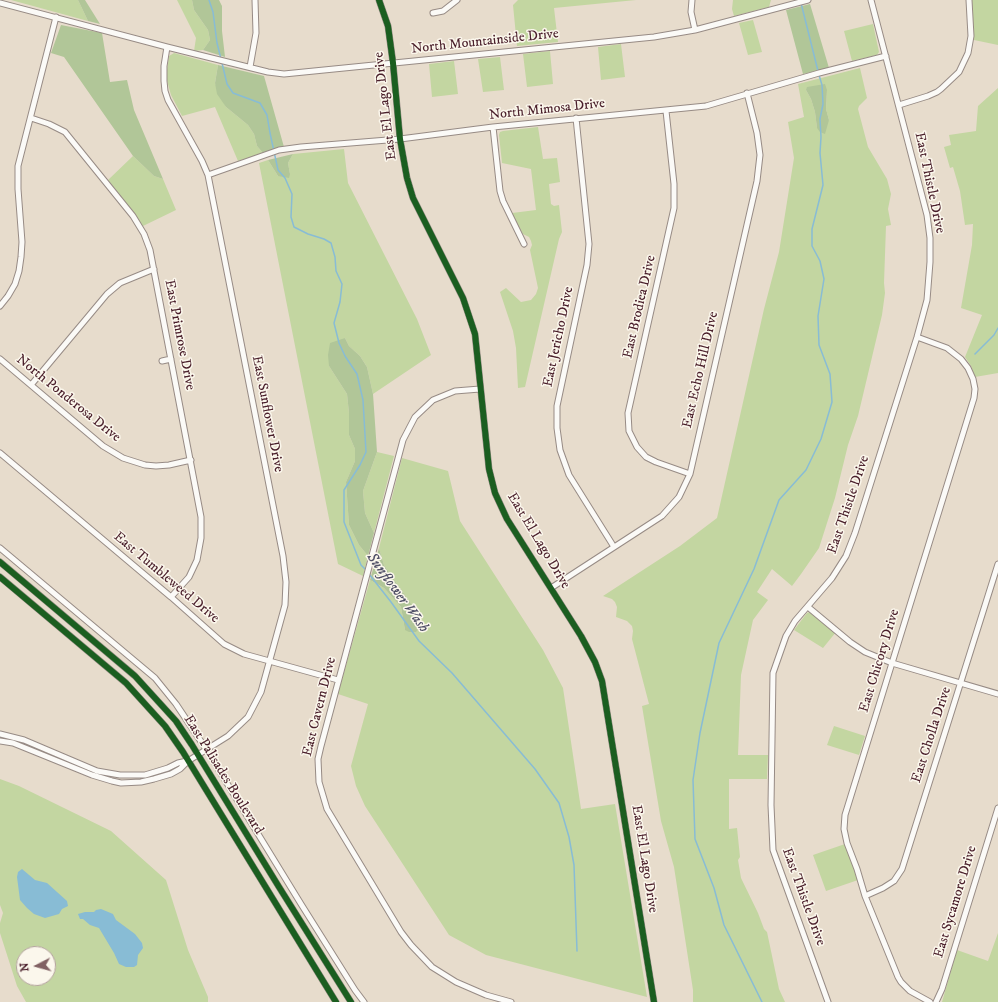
<!DOCTYPE html>
<html>
<head>
<meta charset="utf-8">
<style>
  body { margin:0 }
  #map { position:relative; width:998px; height:1002px; overflow:hidden; background:#e7dccc; font-family:"IM FELL DW Pica",serif }
  canvas { display:block }
  .north { position:absolute; left:16px; top:946px; width:40px; height:40px; box-sizing:border-box; background:#fbf7ec; border:1px solid #b4a19f; border-radius:50%; rotate:264deg; font-size:11px; font-weight:700; line-height:16px; text-align:center; color:#4a1f2b }
  .north::after { content:''; display:block; margin:auto; width:14px; height:18px; background:#816163; clip-path:polygon(50% 0,100% 100%,50% 72%,0 100%) }
</style>
</head>
<body>
<div id="map">
<canvas width="998" height="1002"></canvas>
<div class="north">N</div>
</div>
<script>
const g = document.querySelector('canvas').getContext('2d');
g.lineJoin = 'round';
function paint(path, color) {
  g.fillStyle = color;
  g.fill(path, 'evenodd');
}
function toPath(rows) {
  const path = new Path2D();
  for (const r of rows) {
    path.moveTo(r[0], r[1]);
    for (let i = 2; i < r.length; i += 2) path.lineTo(r[i], r[i + 1]);
  }
  return path;
}
function trace(path, color, width, dash) {
  g.strokeStyle = color;
  g.lineWidth = width;
  g.lineCap = dash ? 'butt' : 'round';
  g.setLineDash(dash || []);
  g.stroke(path);
}
function drawText(font, color, halo, rows, align = 'center') {
  g.font = font + ' "IM FELL DW Pica",serif';
  g.lineWidth = 3;
  g.setLineDash([]);
  g.textBaseline = 'middle';
  g.strokeStyle = halo;
  g.fillStyle = color;
  for (const [text, x, y, turn = 0] of rows) {
    g.save();
    g.translate(x, y);
    g.rotate((+turn || 0) * Math.PI / 180);
    g.textAlign = isNaN(turn) ? turn : align;
    if (halo) g.strokeText(text, 0, 0);
    g.fillText(text, 0, 0);
    g.restore();
  }
}
const green = toPath([
  [11,0,78,0,88,21],
  [177,0,192,0,194,10,208,30,210,40,203,50,194,51,196,38],
  [518,0,636,0,554,8,558,42,517,46,513,5],
  [733,0,771,0,769,7,734,16,732,9],
  [972,0,998,0,998,45,974,40],
  [753,20,762,52,748,55,739,23],
  [873,24,879,52,877,55,852,61,844,31],
  [621,44,625,77,601,80,598,47],
  [550,51,553,84,527,87,523,54],
  [174,53,218,65,215,83,226,107,248,125,254,134,257,146,263,153,238,161,215,107,182,116,171,95,166,77,169,56],
  [500,57,504,90,483,92,478,59],
  [454,61,458,94,432,97,429,64],
  [860,68,867,98,859,106,858,109,868,147,887,179,891,194,888,209,891,225,886,226,884,283,885,293,882,315,858,416,848,445,835,498,819,548,801,574,792,586,772,569,757,592,768,600,753,620,741,675,738,755,768,755,767,779,729,779,729,829,737,828,740,857,738,860,741,878,758,913,764,929,767,932,779,989,785,1002,693,1002,693,990,674,867,661,821,642,706,649,704,632,639,633,631,632,626,627,621,616,617,617,607,615,602,612,599,603,596,680,546,717,518,764,309,779,252,794,158,788,122,804,117,798,84],
  [806,90,827,90,826,109,829,120,817,128,815,112,811,99],
  [998,88,998,373,975,377,971,366,965,357,982,315,961,308,972,245,973,224,965,225,960,191,953,167,950,168,944,147,951,145,949,135,976,131,978,106],
  [538,127,543,159,557,158,560,182,549,184,551,204,554,206,559,205,562,232,559,239,525,387,518,388,516,348,513,331,500,292,506,288,521,302,531,300,536,294,538,288,530,250,532,245,531,241,529,237,523,234,512,213,536,210,531,169,502,163,499,135,500,132,503,131],
  [344,149,348,183,417,319,431,355,373,394,367,367,360,356,349,346,345,338,329,366,347,394,349,413,349,435,355,449,355,461,346,482,349,525,359,545,368,556,363,576,338,564,259,163,268,160,278,176,290,174,288,163,293,154],
  [133,156,154,176,163,179,176,210,143,226,108,180],
  [377,452,394,456,374,533,365,513,363,491],
  [402,458,448,471,460,521,543,650,563,688,581,809,615,804,647,997,486,955,449,935,365,806,356,786,351,766,368,704,338,694,370,580,384,588,401,607,405,630,414,608,384,565,379,548],
  [810,612,813,613,836,632,823,648,794,630,807,613],
  [834,726,865,736,859,755,827,745],
  [0,779,19,786,111,831,166,880,188,950,208,997,208,1002,26,1002,17,986,0,933,0,923,3,913,0,905],
  [24,954,48,954,48,978,24,978],
  [845,844,858,880,826,891,813,855],
  [998,933,998,1002,942,1002,957,950,988,961]
]);
const forest = toPath([
  [78,0,85,0,100,24,88,21],
  [192,0,219,0,222,6,222,31,225,57,203,50,210,40,208,30,194,10],
  [810,4,829,68,803,74,786,10],
  [61,25,102,33,110,82,127,80,134,110,163,179,154,176,133,156,64,57,51,53],
  [218,65,264,76,284,147,263,153,257,146,254,134,248,125,226,107,217,94,215,83],
  [825,84,827,90,826,109,829,120,825,134,820,132,817,128,815,112,811,99,806,90,807,87],
  [293,154,288,163,290,174,289,178,278,176,268,160],
  [345,338,349,346,360,356,367,367,373,394,377,452,363,491,365,513,374,533,368,556,359,545,349,525,346,482,355,461,355,449,349,435,349,413,347,394,329,366,328,355,330,343],
  [379,548,384,565,414,608,418,620,418,629,416,632,409,632,405,630,401,607,384,588,370,580]
]);
const water = toPath([
  [22,869,35,880,47,883,67,901,68,906,62,909,59,914,45,918,34,914,27,908,20,900,17,877,18,872],
  [101,909,113,914,116,920,135,934,142,943,143,948,138,955,137,965,134,967,126,967,119,964,114,953,99,928,90,925,83,919,80,919,78,914,85,912,94,912,96,910]
]);
const stream = toPath([
  [209,0,213,12,217,43,221,59],
  [801,3,818,71],
  [222,63,227,84,233,93,260,103,267,115,270,133,278,170,285,178,292,194,291,217,294,227,308,234,324,239,331,243,335,257,336,271,342,284,340,302,334,323,339,343,345,356,357,374,363,400,366,452,360,465,344,490,344,522,361,565,367,571],
  [975,354,994,335,998,328],
  [369,574,391,602,419,641,452,673,535,769,559,803,569,837,574,865,577,951],
  [762,1002,724,925,714,888,695,839,693,780,700,733,719,643,754,569,779,500,806,470,821,439,832,402,830,374,819,345,818,316,824,279,820,261,812,246,812,229,823,185,820,153,821,137,820,119,823,104,822,85,819,75]
]);
const minor = toPath([
  [379,0,388,26,393,63,400,139,407,178,413,198,463,298,475,334,489,469,495,493,507,519,581,636,595,662,602,681,654,1002],
  [692,0,691,12,695,30],
  [0,3,167,47,268,72,284,74,654,37,695,30,808,0],
  [433,13,443,11,457,0],
  [250,67,256,33,255,0],
  [899,105,928,96,937,92,941,89,959,72,968,53,971,36,969,0],
  [666,111,674,184,674,208,628,413,629,431,637,447,646,457,656,462,690,474],
  [31,118,49,124,65,132,133,216,144,234,150,250,201,517,201,538,197,560,189,577,171,597],
  [576,118,589,244,587,265,557,406,557,428,560,450,569,475,614,547],
  [493,127,500,191,503,201,524,244],
  [208,175,279,150,301,147,400,139,493,127,706,106,819,73,886,56],
  [0,306,8,296,15,284,19,271,21,257,22,242,18,189,18,166,56,17],
  [917,337,947,348,961,359,968,368,973,379,975,389,974,398,845,815,844,829,847,843,857,869,865,896,898,977,901,982,910,991,930,1002],
  [0,359,103,446,123,458,145,465,156,466,169,465,191,460],
  [162,361,171,359],
  [31,385,107,294,120,283,154,269],
  [480,389,455,391,433,400,415,417,403,440,321,746,318,759,319,782,327,809,401,932,411,945,432,967,456,982,486,995,511,1002],
  [0,453,171,597,224,644,244,654,338,680],
  [0,548,155,678,176,704,206,749,301,904,355,990,364,1002],
  [0,562,135,676,176,721,192,745,279,887,351,1002],
  [0,577,126,683,165,726,183,752,336,1002],
  [551,588,662,516,679,497,690,474,757,181,760,155,757,133,747,93],
  [808,607,850,642,865,652,892,663,998,694],
  [0,734,24,740,97,771,120,775,145,775,168,768,178,763,187,761],
  [0,741,13,743,92,775,112,781,121,783,141,782,154,779,171,774,180,769,188,761,228,736,248,717,261,692,285,605,286,582,283,556,208,175,202,161,168,100,165,91,164,81,164,66,167,47],
  [865,896,883,888,894,881,902,869,998,564],
  [828,1002,773,850,771,805,773,673,786,636,795,621,832,578,846,556,855,533,917,337,927,300,930,262,930,238,927,215,871,0],
  [936,1002,942,989,998,808]
]);
const cycleway = toPath([
  [379,0,388,26,393,63,400,139,407,178,413,198,463,298,475,334,489,469,495,493,507,519,581,636,595,662,602,681,654,1002],
  [0,562,135,676,176,721,192,745,279,887,351,1002],
  [0,577,126,683,165,726,183,752,336,1002]
]);
const streetNames = [
  ["North Mountainside Drive",485,42,-6],
  ["East El Lago Drive",386,106,-97],
  ["North Mimosa Drive",547,110,-6],
  ["East Thistle Drive",929,183,78],
  ["East Brodiea Drive",640,307,-77],
  ["East Primrose Drive",179,335,79],
  ["East Jericho Drive",559,337,-78],
  ["East Echo Hill Drive",701,370,-77],
  ["North Ponderosa Drive",68,399,39],
  ["East Sunflower Drive",267,414,79],
  ["East Thistle Drive",849,505,-71],
  ["East El Lago Drive",538,541,59],
  ["East Tumbleweed Drive",166,578,40],
  ["East Chicory Drive",880,661,-73],
  ["East Cavern Drive",320,707,-76],
  ["East Cholla Drive",932,735,-72],
  ["East Palisades Boulevard",223,775,58],
  ["East El Lago Drive",644,859,81],
  ["East Thistle Drive",803,897,70],
  ["East Sycamore Drive",956,902,-73]
];
const waterNames = [
  ["Sunflower Wash",397,593,54]
];
paint(green, '#c3d6a1');
paint(forest, '#b1c698');
paint(water, '#88bcd5');
trace(stream, '#88bcd5', 1.5);
trace(minor, '#978b85', 7);
trace(minor, '#fbfaf7', 5);
trace(cycleway, '#1b5e20', 6);
drawText('14px', '#4a1f2b', '#fbf7ec', streetNames);
drawText('italic 15px', '#515168', '#fbf7ec', waterNames);
</script>
</body>
</html>
